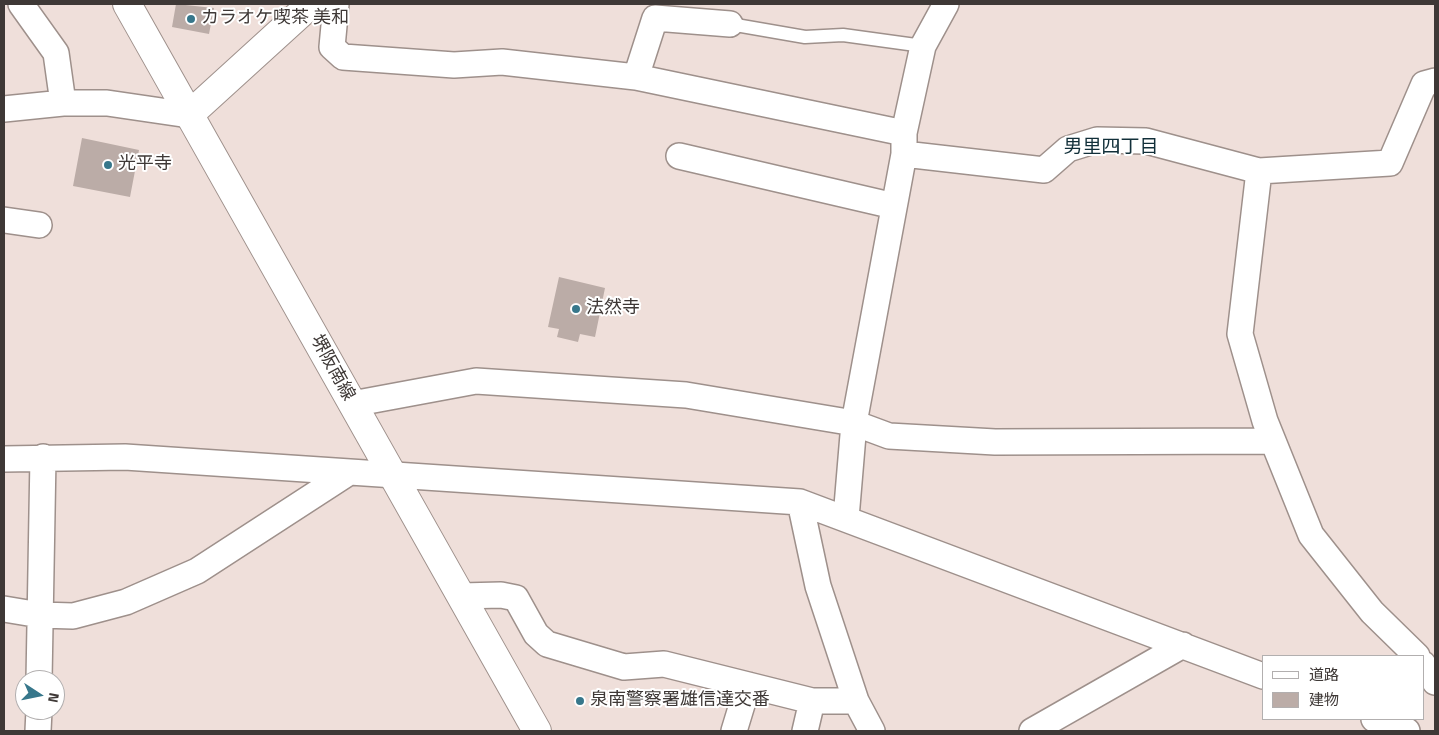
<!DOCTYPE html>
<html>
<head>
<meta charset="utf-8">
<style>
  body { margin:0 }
  #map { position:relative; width:1439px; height:735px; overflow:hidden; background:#efdfda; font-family:"Titillium Web","Noto Sans JP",sans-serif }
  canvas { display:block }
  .frame { position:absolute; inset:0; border:5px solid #3e3836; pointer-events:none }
  .legend { position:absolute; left:1262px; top:655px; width:162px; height:65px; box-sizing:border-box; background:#fff; border:1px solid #b2afaf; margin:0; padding:6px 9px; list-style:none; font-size:15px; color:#3e3836 }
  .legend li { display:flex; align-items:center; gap:10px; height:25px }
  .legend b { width:25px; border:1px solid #b2afaf }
  .north { position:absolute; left:15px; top:670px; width:50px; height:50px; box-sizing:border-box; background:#fff; border:1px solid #b2afaf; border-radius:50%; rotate:101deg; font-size:14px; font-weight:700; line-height:20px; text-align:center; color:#3e3836 }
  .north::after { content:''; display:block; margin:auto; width:18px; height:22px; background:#37778b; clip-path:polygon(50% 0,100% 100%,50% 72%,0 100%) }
</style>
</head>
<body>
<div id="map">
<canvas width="1439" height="735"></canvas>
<div class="frame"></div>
<ul class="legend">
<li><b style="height:6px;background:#fff"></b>道路</li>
<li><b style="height:14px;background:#bbaca7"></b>建物</li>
</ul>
<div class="north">N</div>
</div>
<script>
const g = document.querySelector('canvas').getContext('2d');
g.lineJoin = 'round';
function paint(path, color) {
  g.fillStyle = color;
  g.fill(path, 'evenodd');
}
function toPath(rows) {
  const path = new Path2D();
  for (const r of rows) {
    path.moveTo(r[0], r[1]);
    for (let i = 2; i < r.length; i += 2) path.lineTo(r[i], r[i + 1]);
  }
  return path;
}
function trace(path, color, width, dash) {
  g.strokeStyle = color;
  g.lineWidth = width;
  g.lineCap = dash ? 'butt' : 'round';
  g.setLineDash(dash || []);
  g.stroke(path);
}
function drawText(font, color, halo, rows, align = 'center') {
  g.font = font + ' "Titillium Web","Noto Sans JP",sans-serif';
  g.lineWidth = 4;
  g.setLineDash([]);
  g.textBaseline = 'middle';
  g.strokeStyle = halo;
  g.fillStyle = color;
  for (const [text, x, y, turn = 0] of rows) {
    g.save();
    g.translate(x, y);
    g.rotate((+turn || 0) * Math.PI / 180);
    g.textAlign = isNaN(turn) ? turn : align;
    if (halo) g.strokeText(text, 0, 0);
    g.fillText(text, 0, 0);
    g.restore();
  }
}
const building = toPath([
  [176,4,214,8,209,34,172,27],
  [82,138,139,150,130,197,73,186],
  [559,277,605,288,595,337,580,334,578,342,557,337,559,329,548,327]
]);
const lane = toPath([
  [730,24,805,37,843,35,923,46]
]);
const street = toPath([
  [21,4,56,53,63,103],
  [336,4,332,47,343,57,454,65,502,62,636,77,655,18,730,24],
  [636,77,904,133],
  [4,109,63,103,107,103,189,115],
  [904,154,1044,170,1068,149,1097,140,1146,141,1259,171],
  [679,156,894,206],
  [4,220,39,225],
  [352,404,476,381,686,395,854,423,889,436,995,442,1273,441],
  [4,459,125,457,800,502,1263,676],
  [800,502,818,586,856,701,872,731],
  [846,518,854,423,904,154,904,133,923,46,946,4],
  [461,596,501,595,516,598,536,634,547,644,624,667,664,664,812,701,856,701],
  [4,609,40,615,73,616,126,602,197,571,348,473],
  [1417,656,1372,612,1311,535,1265,421,1240,334,1259,171,1390,163,1424,84,1435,81],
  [1423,664,1435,682],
  [39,680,43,457],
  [1374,719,1407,731],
  [38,731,39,710],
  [734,731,748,685],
  [805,731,812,701],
  [1032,731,1183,645]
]);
const secondary = toPath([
  [127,4,537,731],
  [189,115,311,4]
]);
const markers = [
  [191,19,5,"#37778b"],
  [108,165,5,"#37778b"],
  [576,309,5,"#37778b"],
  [580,701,5,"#37778b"]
];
const poiNames = [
  ["カラオケ喫茶 美和",201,19],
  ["光平寺",118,165],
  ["法然寺",586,309],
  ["泉南警察署雄信達交番",590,701]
];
const streetNames = [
  ["堺阪南線",332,368,61]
];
const neighbourhoodNames = [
  ["男里四丁目",1111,148]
];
paint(building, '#bbaca7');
trace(lane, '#9e908b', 15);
trace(street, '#9e908b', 28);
trace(secondary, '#9e908b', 30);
trace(lane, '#fff', 12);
trace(street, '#fff', 25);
trace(secondary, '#fff', 28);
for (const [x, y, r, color] of markers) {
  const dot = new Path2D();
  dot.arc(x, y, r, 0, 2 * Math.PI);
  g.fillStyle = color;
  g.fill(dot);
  trace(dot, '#fff', 2);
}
drawText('18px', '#3e3836', '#fff', poiNames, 'left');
drawText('18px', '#3e3836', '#fff', streetNames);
drawText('19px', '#112f39', '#fff', neighbourhoodNames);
</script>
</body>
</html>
